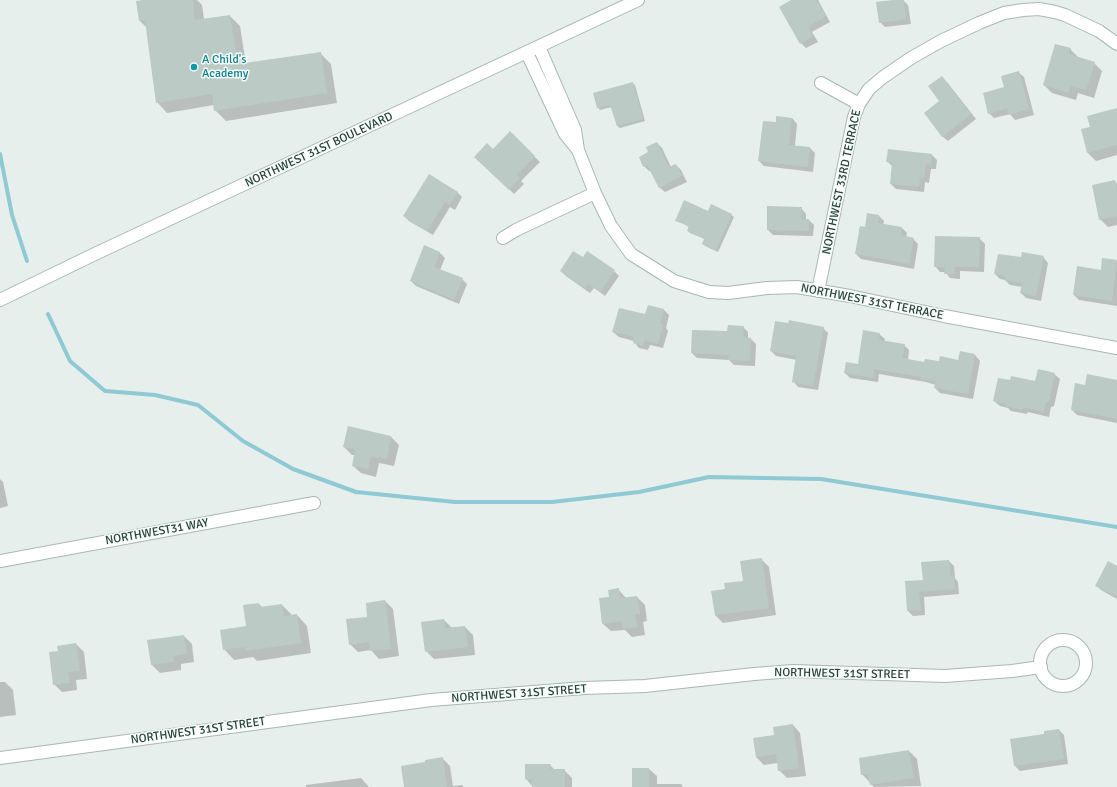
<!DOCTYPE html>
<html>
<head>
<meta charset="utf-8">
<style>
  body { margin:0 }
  canvas { display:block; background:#e6efeb }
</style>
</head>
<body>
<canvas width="1117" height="787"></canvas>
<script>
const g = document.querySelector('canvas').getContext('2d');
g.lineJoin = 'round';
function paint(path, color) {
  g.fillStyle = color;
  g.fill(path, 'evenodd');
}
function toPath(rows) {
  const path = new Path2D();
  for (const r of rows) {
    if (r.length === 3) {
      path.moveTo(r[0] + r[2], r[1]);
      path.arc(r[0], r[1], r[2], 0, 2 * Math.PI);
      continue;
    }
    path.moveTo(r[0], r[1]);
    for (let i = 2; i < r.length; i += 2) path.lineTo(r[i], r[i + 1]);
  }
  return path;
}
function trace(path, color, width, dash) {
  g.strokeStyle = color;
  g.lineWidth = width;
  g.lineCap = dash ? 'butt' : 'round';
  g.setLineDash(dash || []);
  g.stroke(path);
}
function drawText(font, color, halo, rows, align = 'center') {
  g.font = font + ' Signika,sans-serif';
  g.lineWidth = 3;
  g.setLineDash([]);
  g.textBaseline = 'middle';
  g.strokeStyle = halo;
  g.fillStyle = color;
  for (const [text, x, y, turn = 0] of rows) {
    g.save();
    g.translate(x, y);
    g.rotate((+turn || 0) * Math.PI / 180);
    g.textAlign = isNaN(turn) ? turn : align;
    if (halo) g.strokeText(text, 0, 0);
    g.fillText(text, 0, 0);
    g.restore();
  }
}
const shadow = toPath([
  [151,0,197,0,202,5,204,19,230,16,240,26,246,64,320,53,331,64,337,103,226,121,215,110,214,105,167,113,157,102,147,28,140,21],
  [793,0,818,0,830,22,812,32,818,42,806,48,801,43],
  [901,0,903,0,908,5,911,24,885,27,880,22],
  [1070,49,1078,57,1094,63,1102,71,1094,98,1078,93,1076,100,1052,93,1044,85],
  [1018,72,1024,77,1034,115,1015,120,1010,114,994,118,989,113,1006,88],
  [947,82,976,119,948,141,942,136,941,101],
  [632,83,635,85,645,121,620,128,617,126,612,107,600,110,598,108],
  [1117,111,1117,155,1096,161,1088,153,1082,130,1091,128],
  [792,118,797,124,795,146,810,148,815,153,813,172,764,166,759,161,777,123],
  [510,133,540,162,521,181,524,184,514,194,476,157,493,151],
  [657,143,662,148,671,167,676,165,681,170,687,182,665,192,659,187,651,170,649,171,644,166,650,153],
  [932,155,937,160,936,169,931,169,929,183,925,182,924,192,896,189,891,184,893,167,888,162],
  [1115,181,1117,184,1117,225,1108,227,1100,219],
  [457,192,462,197,455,210,450,207,433,235,409,221,404,216],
  [801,208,806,214,806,220,809,220,814,225,813,236,773,235,768,230],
  [708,212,731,215,734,217,718,252,705,246,703,244,705,239,690,233,688,231,689,227,677,220],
  [879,216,884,221,883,225,902,228,907,233,906,237,913,239,918,244,914,269,861,259,856,254,860,227,866,228],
  [979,238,985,244,984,272,960,271,960,279,950,278,945,272,940,272,935,266],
  [425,247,440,253,445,258,440,270,462,279,467,284,459,304,416,286,411,281],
  [1043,257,1048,263,1041,301,1026,298,1021,293,1022,287,1010,285,1005,280,1000,279,995,274,1022,258],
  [583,259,614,271,619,276,605,296,594,288,590,293,566,276,561,271],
  [1103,259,1117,261,1117,306,1079,300,1074,295,1101,271],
  [648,306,664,310,669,315,666,328,668,331,663,348,650,345,648,350,639,348,634,342,634,341,619,337,613,332,646,316],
  [743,327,748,332,748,339,751,339,756,344,755,366,734,365,729,360,697,358,692,353],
  [823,328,828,333,818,390,798,387,793,381,797,360,776,356,771,351],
  [879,334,885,339,884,342,904,345,909,350,908,360,925,363,940,362,959,361,975,355,980,361,973,399,940,393,935,388,936,385,926,382,879,374,878,382,850,378,845,373,858,365],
  [1054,374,1060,379,1054,406,1051,407,1049,417,1028,412,1027,414,1011,411,1008,408,1000,406,994,401,1011,381,1036,382],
  [1117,380,1117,423,1077,415,1072,410,1085,386],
  [391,437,399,445,394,466,379,463,376,477,361,473,353,466,355,455,352,455,344,447],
  [0,479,3,482,8,506,0,508],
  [761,559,769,567,776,615,723,623,715,615,726,589,744,582],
  [949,561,954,566,955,578,958,582,959,594,924,597,925,615,913,616,908,611,924,580],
  [1117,567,1117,599,1101,590,1096,585],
  [618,589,626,598,637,597,645,605,647,621,643,622,645,635,632,637,625,630,611,631,603,624,610,598],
  [385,601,393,609,399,656,379,659,371,650,358,652,350,644,368,617],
  [259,604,263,608,282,605,292,615,297,615,307,626,311,653,257,661,253,657,234,660,224,649,247,627],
  [444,620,452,628,465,627,473,635,475,655,434,659,426,651],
  [184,636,192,644,194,662,181,664,181,670,160,673,152,665],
  [76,644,84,652,87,679,76,680,77,690,62,692,54,684,59,652],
  [0,682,5,682,13,690,16,715,0,717],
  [793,725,800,733,806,776,787,778,779,770,778,763,764,765,756,757,775,736],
  [1059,730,1064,735,1068,764,1020,771,1015,766,1046,735],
  [909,751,917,759,921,786,874,787,862,774],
  [442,758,450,766,453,786,462,785,464,787,405,787,427,763],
  [550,765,555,770,564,770,572,778,572,787,533,787,526,779],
  [649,769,657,776,657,784,681,784,683,787,633,787],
  [361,778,369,787,306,787,306,785]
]);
const stream = toPath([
  [0,154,12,215,27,261],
  [48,314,70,361,105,391,155,395,198,405,243,441,293,469,356,492,455,502,552,502,639,492,709,477,821,479,1117,527]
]);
const building = toPath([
  [143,0,193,0,195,20,230,15,238,64,321,52,327,93,214,111,212,94,156,103,145,21,139,21,136,1],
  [791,0,816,0,826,16,808,27,813,36,800,44,779,7],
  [893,0,904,0,906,19,879,23,876,2],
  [1055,44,1071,48,1069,54,1095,62,1086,90,1071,86,1068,93,1043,85],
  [1019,71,1029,109,1009,115,1007,108,988,114,983,93,1004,87,1001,76],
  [942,76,971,114,942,137,924,113,939,101,928,86],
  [633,82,643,119,617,126,610,105,597,108,593,93],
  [1117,108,1117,145,1087,153,1081,129,1090,127,1087,116],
  [776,116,792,118,789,145,810,147,808,167,758,161,763,121,776,122],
  [510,131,535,156,517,175,520,178,509,190,474,157,487,143,493,149],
  [657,142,669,167,676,164,682,176,659,188,647,165,643,167,639,157,648,152,646,147],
  [888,149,932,154,931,165,926,164,924,178,920,178,919,187,890,184,892,163,886,162],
  [429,174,458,192,449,205,445,202,427,231,403,216],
  [1115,180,1117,190,1117,216,1099,220,1092,185],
  [684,200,708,211,711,204,732,214,716,250,702,244,704,239,687,231,689,226,675,221],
  [767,206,802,207,801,219,809,219,809,231,767,230],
  [867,213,879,215,878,223,902,227,901,235,914,238,909,264,855,254,860,226,865,227],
  [935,236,980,237,979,267,955,267,955,274,944,274,945,267,934,267],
  [424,245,440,252,434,267,463,278,454,300,410,281],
  [573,251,583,257,587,251,615,270,600,292,588,284,585,288,560,271],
  [1022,252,1044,256,1036,296,1020,293,1022,283,1004,280,1005,276,994,274,998,254,1021,257],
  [1102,258,1117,260,1112,301,1073,295,1077,266,1101,270],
  [648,305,664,309,660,324,663,325,658,344,645,340,643,346,633,343,634,337,612,332,619,308,645,314],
  [789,320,824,327,813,386,792,382,796,356,770,351,775,321,788,323],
  [728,325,744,326,743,337,751,338,750,361,728,360,729,355,691,353,692,330,727,331],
  [863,330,880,333,879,340,905,344,902,358,924,362,925,359,939,361,940,356,958,360,960,351,975,354,968,394,934,388,935,381,921,379,921,377,874,369,873,378,844,373,846,362,858,364],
  [1038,369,1055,373,1049,402,1046,402,1044,412,1023,407,1022,410,1005,406,1006,404,993,401,998,378,1010,380,1011,376,1035,381],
  [1087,374,1117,380,1117,419,1071,410,1075,383,1085,385],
  [348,426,391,436,387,459,371,456,368,469,352,466,355,450,343,447],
  [762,558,769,608,715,615,711,591,725,589,724,583,743,581,740,561],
  [949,560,950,576,954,575,955,589,919,592,921,610,907,611,905,581,923,580,921,562],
  [1108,561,1117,566,1117,597,1095,586],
  [619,588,620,598,637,596,640,614,635,614,637,627,623,629,622,621,602,624,599,598,609,597,608,590],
  [385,600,391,649,370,651,369,642,349,645,346,619,367,617,366,603],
  [259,603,260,607,282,604,284,616,297,614,301,643,245,651,245,647,223,650,220,630,246,626,243,605],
  [444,619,445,628,465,626,468,647,425,652,421,622],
  [184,635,187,654,173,656,174,662,151,665,147,640],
  [76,643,80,671,68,672,70,683,53,685,49,652,58,651,57,646],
  [793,724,799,768,778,771,776,754,756,757,753,738,774,735,773,727],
  [1059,729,1064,759,1014,766,1010,739,1044,734,1044,731],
  [909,750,914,778,870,785,868,774,861,775,859,758],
  [443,757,447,787,404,787,401,766,425,762,425,760],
  [525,764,551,764,550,769,565,769,565,787,532,787,532,780,525,779],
  [632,768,649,768,649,787,632,787]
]);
const minor = toPath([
  [539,47,575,130,578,150,595,193,611,226,631,254,674,281,709,292,728,293,767,288,797,287,850,296,944,316,1117,348],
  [527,53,565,134,578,150],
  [821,83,859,104],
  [503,238,516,230,595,193],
  [818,291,854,117,859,104,869,89,882,78,911,58,941,41,979,23,1004,13,1023,10,1039,9,1055,12,1065,15,1099,31,1117,44],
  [0,300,97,253,638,0],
  [0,561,314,503],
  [1063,663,23],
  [0,758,431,700,584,688,645,686,754,674,793,671,945,676,1012,671,1041,667]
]);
const markers = [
  [194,67,4,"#0f9aa8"]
];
const cultureNames = [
  ["A Child's",202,60],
  ["Academy",202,74]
];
const streetNames = [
  ["NORTHWEST 31ST BOULEVARD",319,150,-25],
  ["NORTHWEST 33RD TERRACE",842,182,-78],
  ["NORTHWEST 31ST TERRACE",872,302,11],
  ["NORTHWEST31 WAY",157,532,-10],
  ["NORTHWEST 31ST STREET",842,674,1],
  ["NORTHWEST 31ST STREET",519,694,-4],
  ["NORTHWEST 31ST STREET",198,731,-8]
];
paint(shadow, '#0003');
trace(stream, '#8ec9d4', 4);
paint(building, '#bbcac4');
trace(minor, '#a8b8b2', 14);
trace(minor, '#fff', 12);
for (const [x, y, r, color] of markers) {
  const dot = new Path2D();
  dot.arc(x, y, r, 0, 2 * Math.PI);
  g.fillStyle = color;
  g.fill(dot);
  trace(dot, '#f7fbf9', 1.5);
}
drawText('12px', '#0d838f', '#f7fbf9', cultureNames, 'left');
drawText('12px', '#24423a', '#f7fbf9', streetNames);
</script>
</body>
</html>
